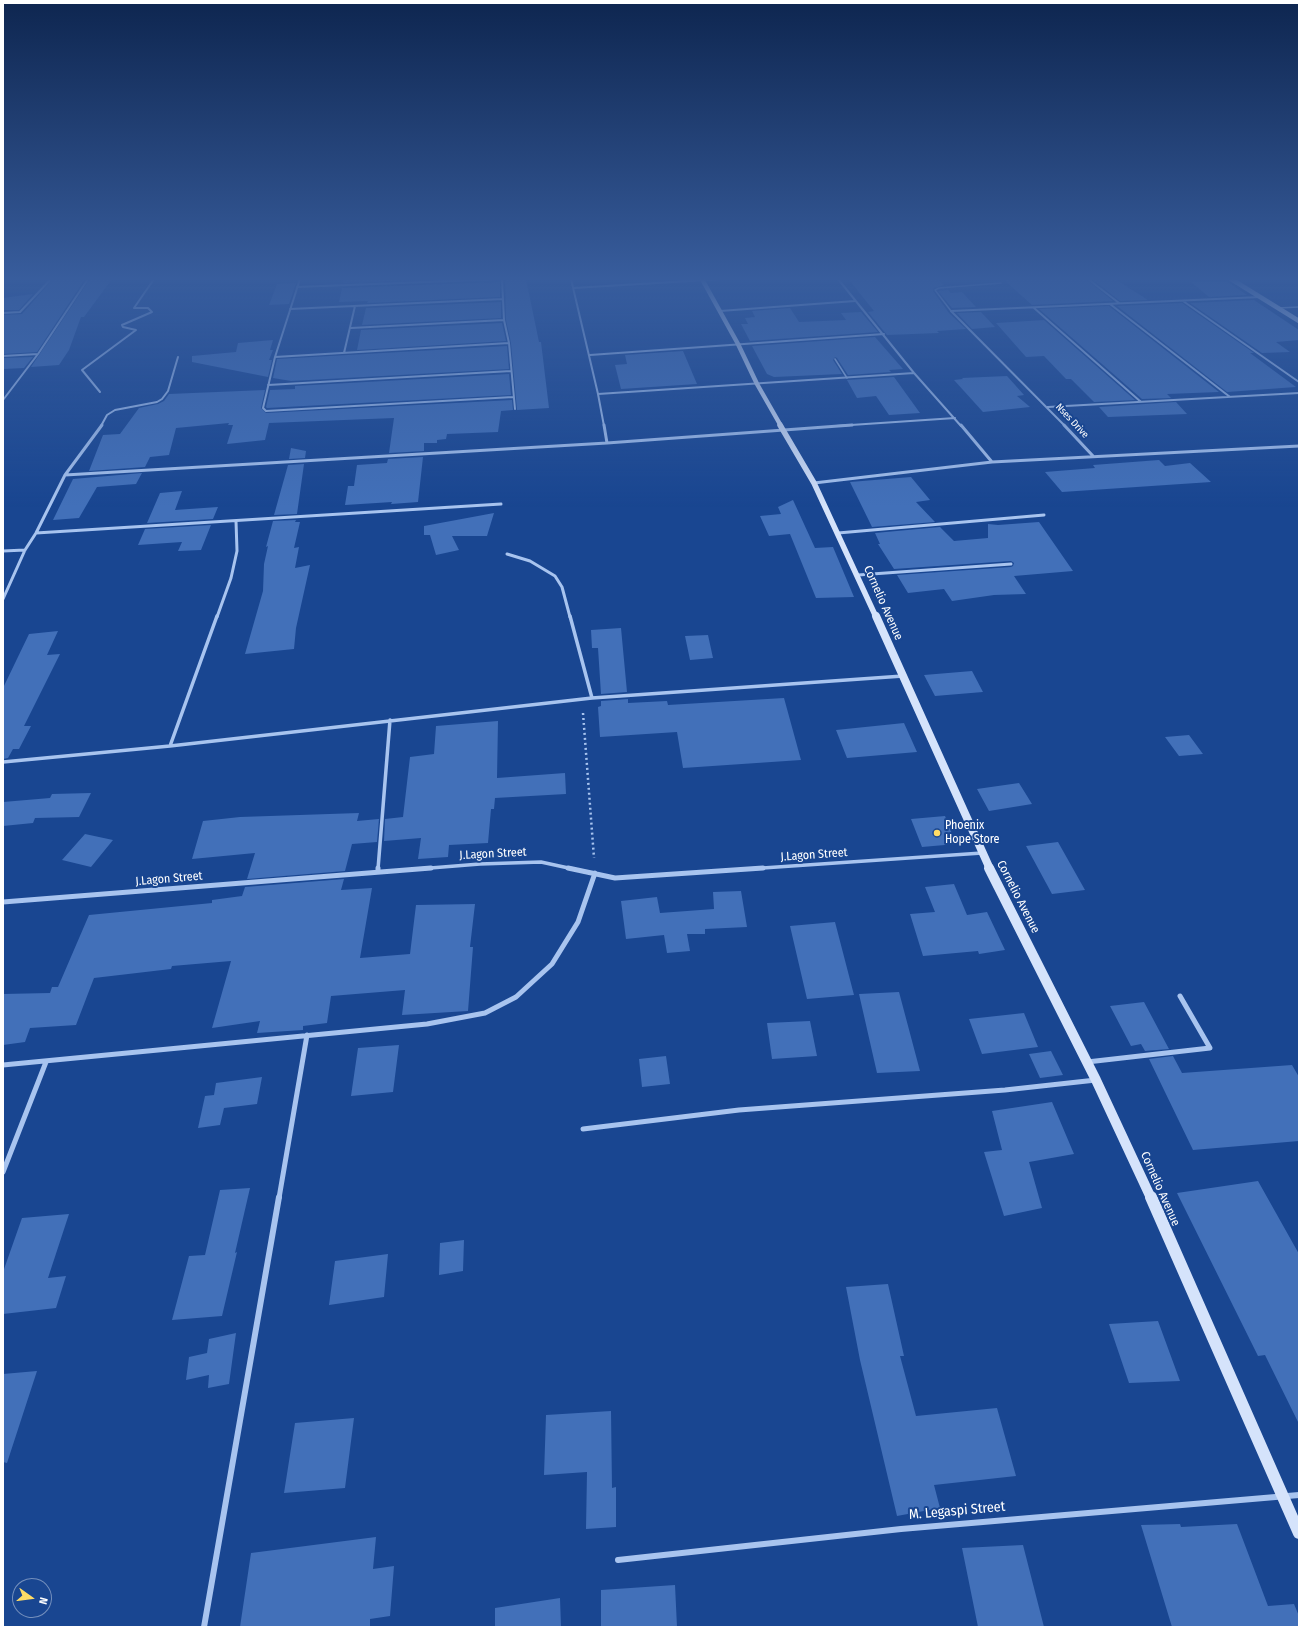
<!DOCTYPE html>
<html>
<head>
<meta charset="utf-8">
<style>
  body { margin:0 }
  #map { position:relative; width:1302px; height:1630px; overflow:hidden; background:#194691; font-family:"Fira Sans Condensed",sans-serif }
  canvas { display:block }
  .frame { position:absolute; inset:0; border:4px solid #fff; pointer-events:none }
  .north { position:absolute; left:12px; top:1578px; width:40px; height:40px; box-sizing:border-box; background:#194691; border:1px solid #7590bd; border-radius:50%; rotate:104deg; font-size:11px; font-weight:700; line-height:16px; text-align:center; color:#fff }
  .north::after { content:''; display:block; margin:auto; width:14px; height:18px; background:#ffdc66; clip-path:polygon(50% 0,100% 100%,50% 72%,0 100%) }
</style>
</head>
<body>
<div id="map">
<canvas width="1302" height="1630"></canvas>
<div class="frame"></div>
<div class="north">N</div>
</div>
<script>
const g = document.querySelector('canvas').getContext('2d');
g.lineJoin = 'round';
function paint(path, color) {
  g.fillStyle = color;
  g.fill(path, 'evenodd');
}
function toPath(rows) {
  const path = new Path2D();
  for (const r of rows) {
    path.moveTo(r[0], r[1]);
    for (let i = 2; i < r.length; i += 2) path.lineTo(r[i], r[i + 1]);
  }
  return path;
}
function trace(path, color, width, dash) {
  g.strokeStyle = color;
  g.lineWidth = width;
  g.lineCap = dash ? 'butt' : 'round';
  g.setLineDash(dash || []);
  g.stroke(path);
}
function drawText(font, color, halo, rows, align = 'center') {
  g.font = font + ' "Fira Sans Condensed",sans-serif';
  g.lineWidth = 4;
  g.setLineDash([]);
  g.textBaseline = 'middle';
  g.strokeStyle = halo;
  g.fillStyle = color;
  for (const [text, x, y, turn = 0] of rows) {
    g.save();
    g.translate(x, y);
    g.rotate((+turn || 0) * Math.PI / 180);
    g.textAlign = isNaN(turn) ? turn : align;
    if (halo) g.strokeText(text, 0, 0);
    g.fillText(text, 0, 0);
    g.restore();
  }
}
const building = toPath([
  [53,279,85,279,37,352,3,354,3,315,22,314],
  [90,279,112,279,84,317,81,317,69,350,59,365,31,367],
  [344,279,445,279,343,283],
  [505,279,526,279,539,342,541,342,549,408,517,410,511,343,506,320],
  [878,279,937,279,944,285,934,288,933,291,949,313,966,329,937,331,939,333,887,335,868,312,874,311,849,280],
  [1003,279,1086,279,1113,301,1032,305],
  [1092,279,1115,279,1148,300,1120,301],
  [500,282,500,297,367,303,368,301,339,302,342,288],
  [1191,282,1228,282,1247,295,1209,297],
  [296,283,289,304,269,305,277,284],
  [948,290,951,293,962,292,976,307,952,308,938,291],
  [33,294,19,310,3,310,3,298],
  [1254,300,1299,330,1299,340,1276,342,1290,352,1262,353,1190,303],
  [501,302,501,318,362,325,366,308],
  [1182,303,1254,353,1250,353,1296,387,1227,392,1117,306],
  [1109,306,1219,392,1167,394,1171,398,1142,399,1039,309],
  [790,308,799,322,846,320,841,313,861,312,878,332,750,341,741,324,748,324,745,318,755,317,752,311],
  [981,312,995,327,972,329,957,313],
  [1044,320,1135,400,1094,402,1071,379,1066,379,1044,356,1026,357,996,323],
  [502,323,506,341,357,350,361,330],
  [875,337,903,369,889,370,891,372,848,375,837,358,835,357,833,360,842,374,774,377,767,374,752,346],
  [273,340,270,350,273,350,269,360,272,360,268,377,192,362,192,356,236,352,238,343],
  [507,346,509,369,291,381,273,378,277,359],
  [683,351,697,384,621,389,615,365,627,364,625,355],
  [33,357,24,368,3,369,3,358],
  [509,374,511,395,267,408,266,407,270,390,295,389,295,386],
  [1007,376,1024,395,1017,396,1030,407,983,412,954,380,963,379,962,378],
  [894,377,920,413,889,415,876,396,857,398,847,380],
  [265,390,261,408,266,413,512,400,513,410,501,411,498,432,447,434,446,439,437,440,437,443,424,443,424,451,389,453,394,418,269,423,265,440,227,444,233,425,228,425,229,423,176,428,169,455,150,457,145,467,89,471,103,435,120,434,139,408,158,404,164,401,169,394],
  [1176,402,1187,414,1108,417,1099,407],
  [291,448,306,451,305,458,289,459],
  [423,457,418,502,391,504,392,502,345,505,348,486,354,486,357,465,387,463,388,459],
  [1159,460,1165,466,1190,463,1211,482,1062,492,1045,472,1095,468,1093,465],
  [304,464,297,514,274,515,288,465],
  [142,473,136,484,97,487,79,518,53,520,73,479],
  [911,477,930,500,916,502,935,522,872,527,850,482],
  [182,491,175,510,218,507,213,519,147,523,160,493],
  [793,500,815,548,833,547,854,597,816,598,790,534,769,536,760,516,781,514,778,507],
  [494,513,487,536,452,536,459,550,436,555,430,535,424,535,424,526],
  [296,520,295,522,300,522,294,548,299,547,295,568,310,565,296,628,294,649,245,654,263,591,264,564,268,546,266,547,273,521],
  [1039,522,1073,571,1014,576,1026,594,994,595,952,601,944,589,908,593,897,575,1011,567,1013,566,1014,563,1011,561,894,569,878,544,880,544,875,533,940,527,954,541,988,538,988,524,998,525],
  [211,525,201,550,178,551,182,542,138,545,145,529],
  [621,628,627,692,601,694,598,648,592,648,591,630],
  [58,631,47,655,60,654,24,726,31,726,19,749,13,749,8,758,3,759,3,688,29,634],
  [708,635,713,658,690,660,685,636],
  [972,671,983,692,935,696,924,675],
  [784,698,801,760,683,768,677,732,600,737,598,707,601,706,601,701,628,699,628,703,667,701,668,705],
  [498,721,497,778,565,773,566,794,495,798,494,809,491,809,488,843,449,845,448,857,418,859,421,838,384,841,385,819,403,817,410,757,434,754,436,726],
  [904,723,917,752,847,758,836,730],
  [1189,735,1203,754,1179,756,1165,737],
  [1019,783,1032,804,989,811,977,789],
  [91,793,79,817,35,818,33,823,3,826,3,802,50,798,52,794],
  [359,813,357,821,379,819,377,842,352,844,345,871,247,879,255,853,192,859,203,821,240,817],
  [945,816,956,844,922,847,911,819],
  [85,834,113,840,91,867,62,860],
  [1058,842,1085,890,1052,894,1026,846],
  [344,879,341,890,372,888,360,958,410,954,416,905,475,904,470,947,473,947,468,1011,402,1015,405,990,331,996,327,1023,303,1026,303,1030,257,1033,260,1021,212,1028,231,961,172,966,171,969,94,978,76,1025,30,1028,25,1042,3,1045,3,994,50,993,52,987,58,987,89,915,212,903,212,900,242,896,245,887],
  [954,884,967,915,987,912,1005,950,979,954,978,951,923,956,910,914,935,912,925,887],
  [741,891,747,927,705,929,705,934,687,934,690,951,667,953,664,935,626,939,621,901,657,897,660,913,714,909,713,892],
  [835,922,854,995,807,999,790,926],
  [899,992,920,1071,877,1073,859,994],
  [1144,1002,1169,1049,1145,1051,1141,1044,1131,1046,1110,1006],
  [1024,1013,1038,1047,982,1054,969,1019],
  [810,1021,817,1056,772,1059,767,1023],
  [399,1045,393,1092,351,1096,358,1048],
  [1051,1051,1063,1075,1040,1078,1029,1054],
  [666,1056,670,1084,642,1087,639,1059],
  [1173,1056,1182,1073,1292,1065,1299,1077,1299,1141,1193,1150,1149,1059],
  [262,1077,257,1104,224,1108,220,1125,198,1128,205,1096,214,1095,216,1083],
  [1052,1102,1074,1154,1029,1162,1042,1208,1004,1216,984,1152,1002,1150,992,1111],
  [1258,1181,1299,1254,1299,1424,1265,1355,1258,1356,1177,1193],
  [250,1188,235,1253,237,1252,222,1316,172,1320,189,1256,205,1255,220,1190],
  [69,1214,48,1278,66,1276,56,1308,3,1314,3,1272,22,1218],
  [464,1240,463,1271,439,1275,440,1243],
  [388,1254,384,1297,329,1305,335,1261],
  [888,1284,904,1356,900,1356,916,1416,997,1408,1016,1476,934,1485,940,1508,897,1516,860,1360,846,1287],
  [1158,1321,1180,1381,1129,1383,1109,1324],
  [236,1333,229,1384,208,1388,209,1375,186,1380,189,1357,207,1353,209,1339],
  [37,1371,7,1463,3,1462,3,1374],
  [611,1411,612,1488,616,1487,616,1527,586,1529,587,1472,544,1475,546,1415],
  [354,1418,345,1488,284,1493,295,1423],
  [1180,1524,1181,1527,1237,1524,1268,1606,1294,1604,1299,1616,1299,1627,1172,1627,1141,1525],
  [376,1537,373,1569,394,1566,390,1616,370,1619,370,1627,240,1627,251,1553],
  [1023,1545,1044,1627,978,1627,962,1548],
  [675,1585,677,1627,601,1627,601,1590],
  [560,1598,561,1627,495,1627,495,1608]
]);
const path = toPath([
  [583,713,594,858]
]);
const lane = toPath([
  [1278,308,1299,307],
  [951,311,935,290,939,288,1001,283],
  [835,359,847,378]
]);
const streetFar4 = toPath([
  [3,279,5,279],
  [300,279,275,357,263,408,266,411,513,397],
  [502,279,504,320,509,343,515,409],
  [571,279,598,394,604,426],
  [838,279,914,373,961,426],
  [1088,279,1119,303],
  [297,287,502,279],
  [574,288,722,279],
  [1183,301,1299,382],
  [1110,304,1230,397],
  [134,308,154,279],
  [1034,308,1141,402],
  [290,309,503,299],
  [720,311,855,301],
  [3,313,20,312,51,279],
  [351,328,504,320],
  [344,353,355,306],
  [590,355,884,334],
  [3,356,38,354],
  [275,357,509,343],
  [268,385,511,371],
  [100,392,82,370,136,330,123,327,122,325,152,312,148,308,134,308],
  [598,394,914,373],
  [3,400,38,354,88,279],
  [1048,407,1299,393],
  [101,426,107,415,115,410,157,402,162,399,168,391,178,357],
  [836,426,955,418],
  [1065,426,951,311,1260,297]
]);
const streetFar3 = toPath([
  [604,425,607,443],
  [961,425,992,462],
  [1064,425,1093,456],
  [65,475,607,443,852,425],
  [814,483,992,462,1299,446],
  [36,533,501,504],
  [838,533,1044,515],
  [3,551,25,550],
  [507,554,530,561,555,576,562,587,570,617],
  [858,575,1011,564],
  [3,599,25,550,36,533,65,475,102,425],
  [217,617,231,578,237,551,236,521]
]);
const streetFar2 = toPath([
  [570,616,592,698],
  [170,746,217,616],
  [3,762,170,746,592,698,903,676],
  [378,869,390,720],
  [418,869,480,864,541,862,573,869],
  [748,869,982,853]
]);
const streetFar1 = toPath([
  [568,868,615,878,763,868],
  [378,872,378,868],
  [3,902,431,868],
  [1087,1062,1210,1048,1180,996],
  [3,1065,427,1024,485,1013,516,997,552,964,578,922,595,873],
  [583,1129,739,1110,1005,1090,1096,1080],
  [3,1172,46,1062],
  [279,1198,307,1035]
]);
const street = toPath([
  [618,1560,901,1529,1299,1495],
  [204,1627,279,1197]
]);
const secondaryFar4 = toPath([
  [702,279,738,344,757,384,781,426],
  [1231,279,1299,321]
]);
const secondaryFar3 = toPath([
  [780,425,814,483,876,617]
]);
const secondaryFar2 = toPath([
  [876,616,990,869]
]);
const secondaryFar1 = toPath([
  [989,868,1096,1080,1151,1198]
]);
const secondary = toPath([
  [1151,1197,1299,1533]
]);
const markers = [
  [937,833,4,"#ffdc66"]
];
const farStreetnames = [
  ["Nses Drive",1072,421,47]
];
const streetNames = [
  ["Cornelio Avenue",883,603,66],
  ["J.Lagon Street",493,854,-3],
  ["J.Lagon Street",814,855,-4],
  ["J.Lagon Street",169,879,-5],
  ["Cornelio Avenue",1018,897,63],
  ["Cornelio Avenue",1160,1189,66]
];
const poiNames = [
  ["Phoenix",945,826],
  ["Hope Store",945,840]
];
const nearStreetnames = [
  ["M. Legaspi Street",957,1511,-5]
];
paint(building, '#4270b9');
trace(path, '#a8c4ef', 2.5, [2, 3]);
trace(lane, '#a8c4ef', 1.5);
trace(streetFar4, '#a8c4ef', 2);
trace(streetFar3, '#a8c4ef', 3);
trace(streetFar2, '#a8c4ef', 3.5);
trace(streetFar1, '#a8c4ef', 5);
trace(street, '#a8c4ef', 6);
trace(secondaryFar4, '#d5e3fb', 4.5);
trace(secondaryFar3, '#d5e3fb', 5.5);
trace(secondaryFar2, '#d5e3fb', 8);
trace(secondaryFar1, '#d5e3fb', 10);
trace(secondary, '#d5e3fb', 12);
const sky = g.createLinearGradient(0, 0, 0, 507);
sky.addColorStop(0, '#0e2650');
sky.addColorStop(0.55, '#385d9d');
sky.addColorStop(1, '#385d9d00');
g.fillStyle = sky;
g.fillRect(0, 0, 1302, 507);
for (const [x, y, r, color] of markers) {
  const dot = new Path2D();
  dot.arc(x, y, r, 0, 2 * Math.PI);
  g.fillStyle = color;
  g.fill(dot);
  trace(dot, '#194691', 1.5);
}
drawText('10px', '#fff', '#194691', farStreetnames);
drawText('12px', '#fff', '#194691', streetNames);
drawText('12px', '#fff', '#194691', poiNames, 'left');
drawText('14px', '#fff', '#194691', nearStreetnames);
</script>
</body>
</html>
